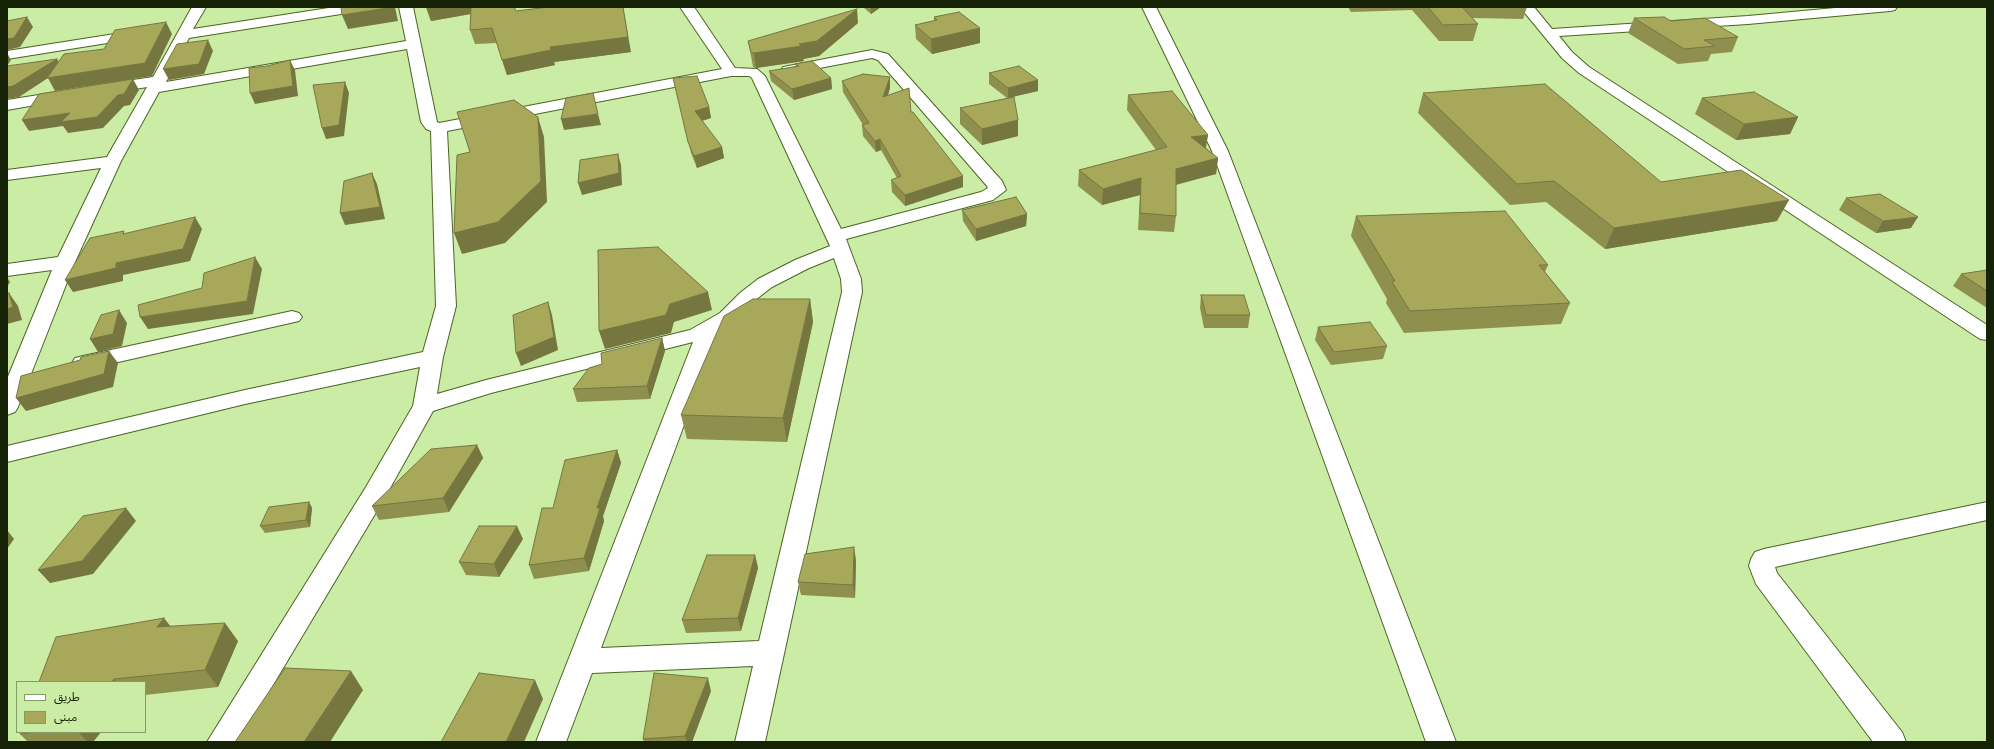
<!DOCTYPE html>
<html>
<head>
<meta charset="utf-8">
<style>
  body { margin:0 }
  #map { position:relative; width:1994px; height:749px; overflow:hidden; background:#caeca5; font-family:"Exo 2","Noto Sans Arabic",sans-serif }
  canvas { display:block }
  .frame { position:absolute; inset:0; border:8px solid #172307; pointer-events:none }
  .legend { position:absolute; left:16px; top:681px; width:130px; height:52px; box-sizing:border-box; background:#caeca5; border:1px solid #829c66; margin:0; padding:5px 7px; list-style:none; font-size:12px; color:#172307 }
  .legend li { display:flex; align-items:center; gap:8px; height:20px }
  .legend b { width:20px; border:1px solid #829c66 }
</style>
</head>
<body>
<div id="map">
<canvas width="1994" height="749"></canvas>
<div class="frame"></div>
<ul class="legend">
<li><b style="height:5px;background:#fff"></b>طريق</li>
<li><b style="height:11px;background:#a8a85b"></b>مبنى</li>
</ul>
</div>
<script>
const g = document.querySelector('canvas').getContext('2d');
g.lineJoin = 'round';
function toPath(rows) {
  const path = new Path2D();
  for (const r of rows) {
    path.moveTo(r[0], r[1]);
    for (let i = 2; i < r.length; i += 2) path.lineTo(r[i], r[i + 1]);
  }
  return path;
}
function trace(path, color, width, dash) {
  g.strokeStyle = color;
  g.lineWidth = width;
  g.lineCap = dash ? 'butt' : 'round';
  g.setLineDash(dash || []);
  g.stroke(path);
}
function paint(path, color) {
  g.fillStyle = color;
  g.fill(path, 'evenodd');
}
const minor = toPath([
  [192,7,206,7,193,29,335,7,367,7,365,10,360,11,189,38,166,82,406,41,399,7,413,7,437,122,439,123,722,69,680,7,694,7,735,68,757,69,765,76,841,229,981,192,988,188,987,186,878,60,872,58,788,74,783,73,781,70,783,67,872,50,888,54,1002,181,1006,190,993,200,846,239,861,279,862,292,765,742,735,742,753,666,592,673,566,742,536,742,693,342,491,393,433,411,384,499,239,742,207,742,366,487,413,406,420,367,245,404,7,462,7,446,245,390,423,352,436,306,431,131,426,129,421,122,407,49,159,92,121,161,75,262,18,407,15,412,7,415,7,379,52,270,7,276,7,264,58,257,101,168,7,180,7,170,107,157,147,87,106,94,101,92,98,89,101,86,106,84,153,77,192,7],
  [731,76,749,76,752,78,830,246,795,260,758,279,740,293,720,313,690,330,486,380,437,394,443,357,456,306,447,131,731,76],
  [834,258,841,279,842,292,759,641,601,648,719,331,734,321,754,301,772,287,809,268,834,258],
  [1142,7,1156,7,1228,151,1456,742,1426,742,1212,151,1142,7],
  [1520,7,1534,7,1552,29,1748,16,1846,7,1897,7,1895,10,1890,11,1748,24,1559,36,1572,52,1589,67,1987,325,1987,340,1980,339,1579,73,1562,58,1520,7],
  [140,30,145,31,147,34,145,37,7,59,7,51,140,30],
  [64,91,69,93,72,96,69,99,7,110,7,100,64,91],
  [292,311,299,313,302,317,299,321,83,370,75,368,72,363,75,358,83,356,292,311],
  [1987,502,1987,520,1775,567,1777,573,1902,732,1906,742,1873,742,1756,584,1749,566,1751,559,1755,552,1764,549,1987,502]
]);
const wall = toPath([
  [426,7,514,7,516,11,631,52,554,62,555,65,507,75,497,43,475,44,470,30,471,14,431,21],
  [863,7,881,7,871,14],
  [1348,7,1527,7,1523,19,1472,18,1478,24,1473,41,1439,41,1412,10,1351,12],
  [934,17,980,43,932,54,916,39,915,25,934,21],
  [1634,18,1671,21,1738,37,1732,52,1711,54,1708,61,1678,64,1628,33],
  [858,23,819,56,803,59,804,61,756,68,753,67,751,56,748,41],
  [795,64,831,78,832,89,794,100,771,81,769,71,796,66],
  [989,73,1038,80,1038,91,1011,97,1018,136,982,145,960,124,960,108,1007,98,989,84],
  [890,77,890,88,888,95,911,112,963,176,963,187,905,206,892,192,891,180,897,178,881,150,876,152,863,136,862,125,863,125,843,92,842,81],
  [673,78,709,107,711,118,702,121,722,147,724,158,697,168,691,153],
  [1423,93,1661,182,1777,221,1605,249,1546,202,1510,205,1418,113],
  [1128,95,1208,135,1206,148,1218,158,1216,174,1176,185,1176,216,1174,232,1138,230,1140,195,1102,205,1078,186,1079,170,1156,150,1127,110],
  [1702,98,1798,117,1790,134,1736,140,1695,114],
  [1846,198,1911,228,1876,233,1839,210],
  [962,210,1027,214,1026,226,976,241,963,221],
  [1356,216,1548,265,1545,272,1570,303,1561,324,1404,333,1386,303,1387,299,1351,236],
  [1987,270,1987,308,1953,286,1961,274],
  [1201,295,1250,315,1248,328,1204,328,1200,308],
  [810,299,813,322,787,442,687,439,681,415],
  [1318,327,1387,346,1383,359,1331,365,1315,340],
  [662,338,665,351,650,399,577,402,573,389,602,364],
  [477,445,483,458,449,512,379,520,372,506],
  [617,450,621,463,603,516,604,521,589,571,534,579,529,565,553,508],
  [309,502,312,508,310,527,265,533,260,526],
  [523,539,499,577,466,575,459,562],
  [755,555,758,568,741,631,686,633,682,620],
  [856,560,855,598,801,595,798,582],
  [170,626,238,641,218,687,145,695,145,682,39,682],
  [711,691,692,742,644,742,643,739],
  [21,732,101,732,93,742,28,742,20,734]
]);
const shadedWall = toPath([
  [393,7,395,7,398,21,348,29,342,15],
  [426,7,474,7,476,13,431,21],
  [623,7,631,52,554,62,555,65,507,75,502,60,550,47],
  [871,7,881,7,871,14],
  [857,9,858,23,819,56,803,59,804,61,756,68,754,53,799,44],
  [27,17,33,27,20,47,7,50,7,39],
  [166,22,172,34,152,76,55,91,48,78,19,97,7,99,7,87,57,59,63,69],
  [980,28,980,43,932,54,931,39],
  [208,40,213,51,204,74,169,80,163,69],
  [7,53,11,60,7,66],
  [290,60,295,70,298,96,255,104,250,93],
  [890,77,890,88,884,108,883,97],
  [831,78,832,89,794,100,792,89],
  [133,79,139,90,130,105,124,106,103,128,68,133,63,126,29,131,22,120],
  [1038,80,1038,91,1008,98,1008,88],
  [345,82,349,93,344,136,326,139,322,128],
  [709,107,711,118,697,122,695,111],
  [598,114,601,125,564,130,561,119],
  [538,117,544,137,547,202,505,243,462,254,454,233],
  [1798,117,1790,134,1736,140,1744,124],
  [1018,120,1018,136,982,145,982,129],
  [1208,135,1205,150,1191,137],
  [880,139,881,150,876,152,875,141],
  [722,147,724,158,697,168,694,156],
  [618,154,621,165,622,185,582,195,578,183],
  [1218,158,1216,174,1174,185,1176,169],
  [372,173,377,184,385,219,345,225,340,213],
  [963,176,963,187,905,206,905,195],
  [1141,178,1140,195,1102,205,1103,189],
  [1789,200,1777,221,1605,249,1614,228],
  [1027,214,1026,226,976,241,976,229],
  [195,217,202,229,190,261,123,275,123,281,73,292,65,280,116,263],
  [1918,217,1911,228,1876,233,1883,221],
  [255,257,262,269,253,314,148,329,140,317,247,301],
  [7,277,10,282,7,287],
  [708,292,712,310,674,322,671,333,605,349,599,331,670,304],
  [9,293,18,306,22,320,7,324,7,309],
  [810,299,813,322,787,442,783,418],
  [548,302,552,315,558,350,521,366,516,353],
  [119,310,127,323,122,346,98,352,90,339],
  [662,338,665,351,650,399,647,386],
  [109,351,118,363,113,387,26,411,16,398],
  [477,445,483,458,449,512,443,498],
  [617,450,621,463,603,516,604,521,589,571,584,558,597,508],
  [309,502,312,508,310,527,306,520],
  [126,508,136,521,93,574,50,583,38,570],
  [517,526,523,539,499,577,494,564],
  [7,530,14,539,7,549],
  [854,547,856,560,855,598,853,585],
  [755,555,758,568,741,631,738,618],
  [164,618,178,636,157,627],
  [225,623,238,641,218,687,205,670],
  [351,671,363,690,330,742,304,742],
  [708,678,711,691,692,742,687,742,685,736],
  [114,679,117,682,112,682],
  [535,680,543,699,524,742,506,742],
  [78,732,101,732,93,742,88,742]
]);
const building = toPath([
  [341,7,393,7,342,15,341,7],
  [471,7,514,7,516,11,549,7,623,7,628,37,550,47,551,50,502,60,492,28,470,30,471,7],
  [1428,7,1462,7,1478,24,1443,25,1428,7],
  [857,9,817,41,799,44,802,46,754,53,751,52,748,41,857,9],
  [959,12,980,28,931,39,915,25,937,20,934,17,959,12],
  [27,17,14,38,7,39,7,21,27,17],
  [1664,17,1671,21,1705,18,1738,37,1704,40,1715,46,1684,49,1634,18,1664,17],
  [166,22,145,63,47,78,64,54,104,49,115,30,166,22],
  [208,40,199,64,163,69,177,44,208,40],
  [57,59,13,86,7,87,7,66,57,59],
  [290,60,293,86,250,93,249,68,267,66,290,60],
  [812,61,831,78,792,89,769,71,799,66,795,64,812,61],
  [1019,66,1038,80,1008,88,989,73,1019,66],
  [863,74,890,77,883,97,909,88,911,112,913,112,963,176,905,195,891,180,901,176,880,139,875,141,862,125,869,123,842,81,863,74],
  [697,76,709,107,695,111,722,147,694,156,688,142,673,78,697,76],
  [133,79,124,94,118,95,97,117,61,122,70,113,22,120,39,94,133,79],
  [345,82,339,125,322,128,313,85,345,82],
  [1545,84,1661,182,1741,170,1789,200,1614,228,1554,181,1517,184,1423,93,1545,84],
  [1172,91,1208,135,1191,137,1218,158,1176,169,1176,216,1140,213,1141,178,1103,189,1079,170,1167,147,1128,95,1172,91],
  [1754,92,1798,117,1744,124,1702,98,1754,92],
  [593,93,598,114,561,119,566,98,593,93],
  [1014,97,1018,120,982,129,960,108,1014,97],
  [514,100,538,117,541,181,498,222,454,233,457,155,470,152,457,112,514,100],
  [618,154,619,173,578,183,580,160,618,154],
  [372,173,380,207,340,213,344,181,372,173],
  [1880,194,1918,217,1883,221,1846,198,1880,194],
  [1016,197,1027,214,976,229,962,210,1016,197],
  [1505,211,1548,265,1539,265,1570,303,1410,311,1392,282,1395,281,1356,216,1505,211],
  [195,217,183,249,116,263,116,268,65,280,90,238,124,231,123,234,195,217],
  [658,247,708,292,670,304,666,315,599,331,598,250,658,247],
  [255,257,247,301,140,317,138,305,202,288,204,273,255,257],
  [1987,270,1987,291,1961,274,1987,270],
  [9,293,13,307,7,309,7,294,9,293],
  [1201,295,1244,295,1250,315,1206,315,1201,295],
  [753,299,810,299,783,418,681,415,724,316,753,299],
  [548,302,554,337,516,353,513,315,548,302],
  [119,310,113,334,90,339,101,315,119,310],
  [1370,322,1387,346,1334,352,1318,327,1370,322],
  [662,338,647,386,573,389,589,368,602,364,601,353,662,338],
  [109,351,104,374,16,398,21,376,80,360,81,357,109,351],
  [477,445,443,498,372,506,431,449,477,445],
  [617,450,597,508,600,508,584,558,529,565,542,508,553,508,565,460,617,450],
  [309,502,306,520,260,526,269,507,309,502],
  [126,508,82,561,38,570,83,516,126,508],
  [479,526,517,526,494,564,459,562,479,526],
  [854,547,853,585,798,582,805,554,854,547],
  [707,555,755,555,738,618,682,620,707,555],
  [164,618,157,627,225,623,205,670,114,679,112,682,39,682,56,637,164,618],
  [285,668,351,671,304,742,235,742,285,668],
  [479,673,535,680,506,742,441,742,479,673],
  [654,673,708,678,685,736,643,739,654,673],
  [21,732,37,732,20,734,21,732]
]);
trace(minor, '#496622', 2);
paint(minor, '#fff');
paint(wall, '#90904e');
paint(shadedWall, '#767640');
paint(building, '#a8a85b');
trace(building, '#767640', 1);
</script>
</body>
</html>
